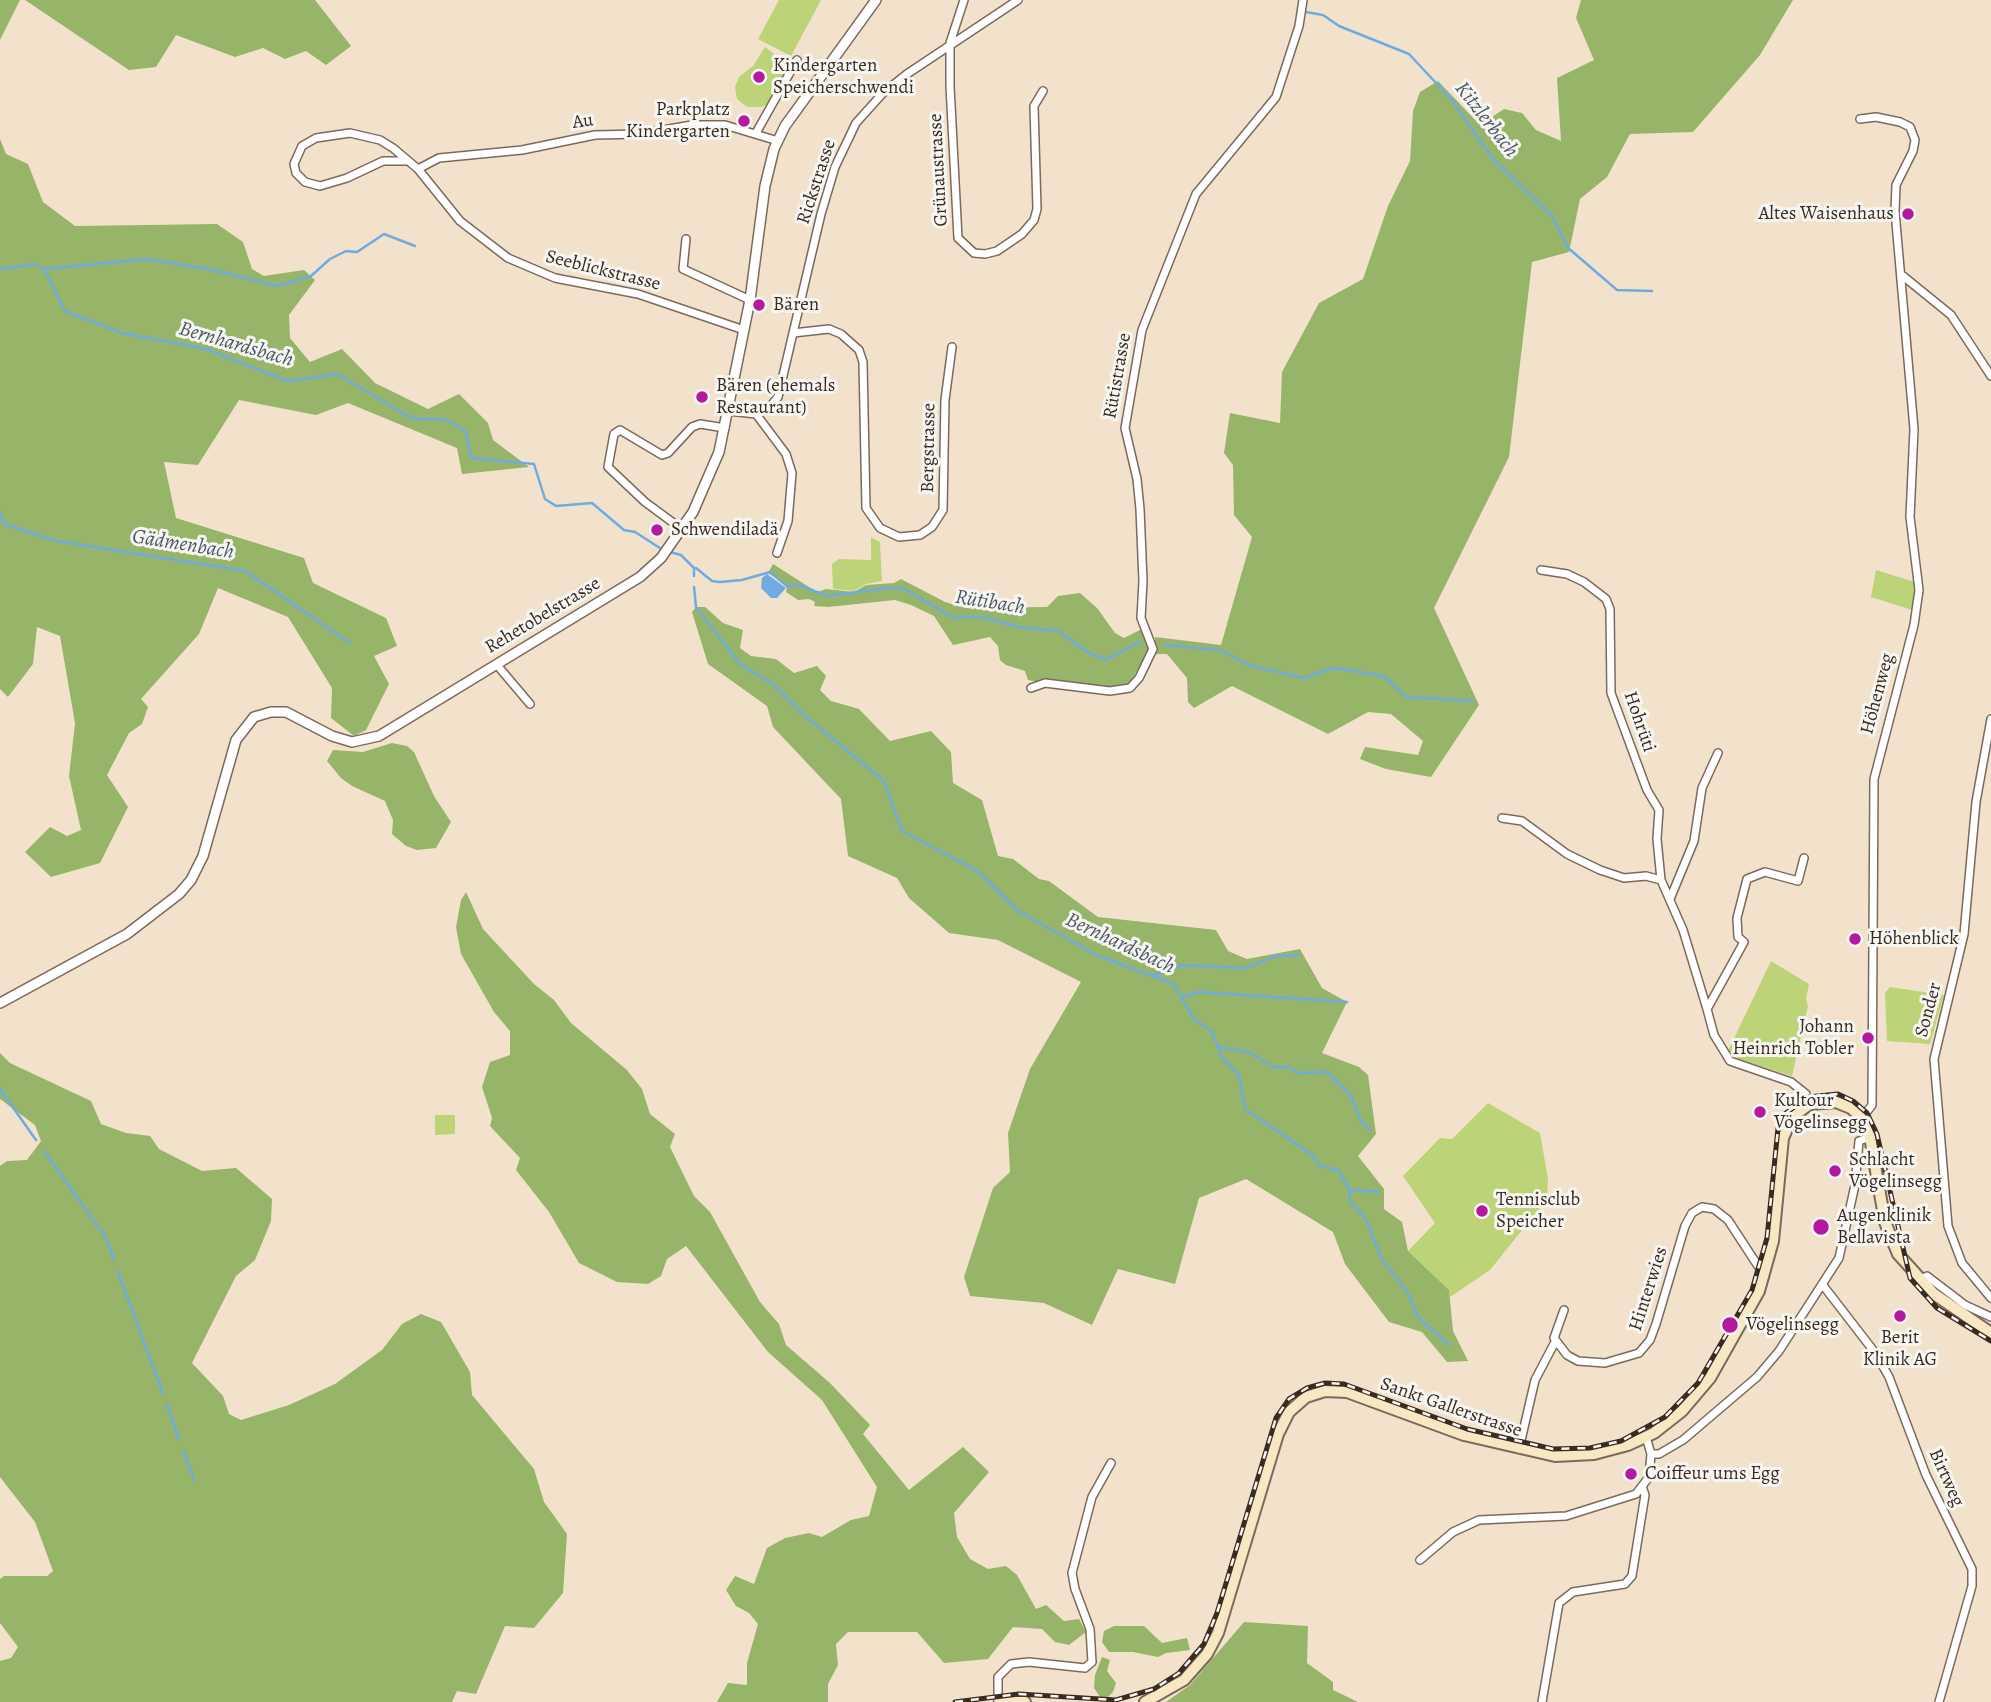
<!DOCTYPE html>
<html>
<head>
<meta charset="utf-8">
<style>
  body { margin:0 }
  canvas { display:block; background:#f3e2cb }
</style>
</head>
<body>
<canvas width="1991" height="1702"></canvas>
<script>
const g = document.querySelector('canvas').getContext('2d');
g.lineJoin = 'round';
function paint(path, color) {
  g.fillStyle = color;
  g.fill(path, 'evenodd');
}
function toPath(rows) {
  const path = new Path2D();
  for (const r of rows) {
    path.moveTo(r[0], r[1]);
    for (let i = 2; i < r.length; i += 2) path.lineTo(r[i], r[i + 1]);
  }
  return path;
}
function trace(path, color, width, dash) {
  g.strokeStyle = color;
  g.lineWidth = width;
  g.lineCap = dash ? 'butt' : 'round';
  g.setLineDash(dash || []);
  g.stroke(path);
}
function drawText(font, color, halo, rows, align = 'center') {
  g.font = font + ' Alegreya,serif';
  g.lineWidth = 6;
  g.setLineDash([]);
  g.textBaseline = 'middle';
  g.strokeStyle = halo;
  g.fillStyle = color;
  for (const [text, x, y, turn = 0] of rows) {
    g.save();
    g.translate(x, y);
    g.rotate((+turn || 0) * Math.PI / 180);
    g.textAlign = isNaN(turn) ? turn : align;
    if (halo) g.strokeText(text, 0, 0);
    g.fillText(text, 0, 0);
    g.restore();
  }
}
const green = toPath([
  [779,0,821,0,791,56,758,39],
  [765,47,773,53,786,73,769,103,762,107,747,107,737,99,735,87,739,77,753,66],
  [871,537,880,542,882,581,866,584,854,591,833,589,832,564,839,559,871,560],
  [1876,570,1918,583,1915,611,1871,597],
  [1771,961,1809,984,1806,999,1808,1006,1792,1076,1739,1059,1728,1051],
  [1890,987,1944,995,1930,1044,1887,1041,1885,993],
  [1488,1103,1540,1133,1548,1179,1547,1199,1490,1270,1450,1297,1449,1290,1408,1251,1435,1223,1403,1176,1440,1138,1452,1139],
  [435,1115,455,1115,455,1134,435,1135]
]);
const forest = toPath([
  [0,0,20,0,0,40],
  [25,0,315,0,351,46,326,65,306,51,285,59,263,48,235,57,176,35,156,67,129,70],
  [1581,0,1793,0,1760,55,1693,132,1630,134,1607,177,1580,199,1569,252,1532,262,1509,457,1434,608,1479,705,1431,777,1386,769,1360,759,1365,747,1418,755,1423,741,1391,714,1368,712,1328,734,1232,686,1194,708,1188,702,1187,678,1167,654,1155,654,1155,637,1221,645,1252,537,1234,515,1233,465,1224,453,1230,413,1280,423,1282,372,1319,303,1363,279,1388,206,1410,161,1413,111,1420,92,1438,81,1480,125,1504,109,1522,113,1536,130,1561,141,1557,78,1594,60,1576,18],
  [0,139,6,154,28,164,43,202,75,226,217,224,243,242,252,269,264,276,304,270,315,280,289,315,290,338,310,362,342,349,375,383,428,409,459,394,488,423,493,440,529,467,462,474,457,448,348,403,316,415,239,400,198,465,164,462,176,518,304,558,313,583,386,618,397,646,374,656,389,684,366,730,354,736,331,718,332,688,288,617,218,588,199,634,141,699,148,707,142,724,129,733,107,775,128,807,100,863,51,877,25,852,50,827,67,836,81,830,69,776,75,723,60,636,37,627,33,664,8,697,0,689],
  [773,564,817,592,826,589,854,592,866,585,894,583,901,579,945,602,966,608,1047,607,1058,596,1080,593,1097,608,1115,633,1124,638,1142,629,1150,643,1149,650,1128,686,1111,689,1038,682,1028,680,1025,671,1006,665,1000,660,998,646,990,637,953,645,934,616,911,605,895,600,828,607,814,606,815,602,809,599,798,600,786,592,787,587,784,583,768,573],
  [696,607,705,607,723,623,743,630,740,648,751,656,776,659,794,673,817,666,826,676,820,690,831,701,859,709,890,741,931,731,951,752,953,783,982,800,998,856,1013,859,1039,879,1049,881,1098,917,1216,930,1228,951,1247,959,1300,949,1322,988,1347,1002,1322,1053,1359,1067,1368,1075,1376,1134,1358,1156,1384,1189,1384,1209,1402,1222,1408,1251,1449,1290,1453,1331,1468,1361,1447,1362,1422,1332,1389,1322,1345,1264,1333,1232,1246,1179,1199,1198,1175,1284,1118,1269,1092,1325,1044,1303,970,1296,964,1277,993,1188,1010,1172,1008,1133,1030,1069,1081,982,998,940,949,933,909,898,897,878,848,856,841,799,773,727,767,706,708,664,692,612],
  [392,743,407,746,414,752,434,796,451,822,436,848,417,850,406,846,392,834,393,820,385,801,352,786,341,778,327,761,333,750,363,752],
  [466,892,483,929,534,984,554,1000,571,1023,627,1070,642,1089,650,1114,675,1134,670,1147,694,1196,710,1212,760,1302,779,1324,786,1345,830,1383,870,1425,863,1434,909,1490,963,1447,989,1472,954,1513,957,1537,970,1559,988,1569,1006,1566,1017,1575,1036,1609,1046,1605,1064,1621,1079,1619,1086,1632,1069,1645,1055,1642,1042,1629,1013,1627,988,1659,944,1663,917,1632,848,1632,836,1644,838,1665,828,1684,828,1702,717,1702,728,1683,747,1685,747,1663,758,1624,749,1613,736,1606,726,1590,735,1576,754,1584,767,1548,785,1538,809,1533,822,1537,851,1520,869,1516,877,1487,822,1400,768,1352,686,1246,667,1259,661,1276,648,1284,617,1282,579,1263,549,1212,516,1170,520,1158,490,1126,492,1118,482,1087,490,1062,510,1055,510,1031,494,1012,461,954,456,927,461,900],
  [0,1053,10,1063,91,1101,101,1124,126,1133,150,1136,159,1149,202,1171,236,1168,272,1199,271,1221,255,1260,236,1276,192,1363,223,1396,229,1414,241,1420,289,1405,335,1384,382,1350,402,1324,421,1314,441,1322,470,1372,472,1395,534,1469,544,1502,567,1534,563,1593,534,1628,505,1626,476,1694,457,1691,452,1702,0,1702,0,1661,11,1658,18,1647,0,1623,0,1579,4,1576,47,1576,53,1571,35,1522,0,1477,0,1166,7,1161,27,1160,41,1141,35,1125,0,1099],
  [1244,1622,1308,1626,1307,1663,1333,1682,1333,1690,1358,1702,1166,1702,1190,1685],
  [1114,1626,1144,1626,1162,1643,1187,1638,1190,1650,1166,1653,1158,1657,1133,1652,1109,1652,1102,1642,1104,1631],
  [1102,1657,1110,1660,1107,1671,1116,1683,1113,1692,1106,1699,1100,1697,1094,1688,1095,1675]
]);
const water = toPath([
  [767,574,786,588,777,598,771,598,761,588,762,578]
]);
const stream = toPath([
  [1306,12,1323,15,1339,26,1409,54,1451,99,1493,159,1553,217,1567,247,1617,290,1652,291],
  [0,269,35,264,44,269,65,311,122,333,206,349,288,381,337,374,413,419,444,419,466,431,471,458,534,464,545,499,556,506,592,503,624,530,635,532,663,550],
  [46,269,146,259,208,269,278,286,311,276,330,259,346,251,357,252,384,234,415,246],
  [0,513,4,524,57,541,245,571,350,643],
  [670,552,681,555,694,568,694,576],
  [696,568,712,581,720,582,742,580,770,572,788,587,797,584,827,596,888,588,905,589,952,617,983,617,1018,627,1059,631,1087,652,1106,660,1140,642],
  [694,587,696,607,740,664,773,684,804,715,884,781,902,831,979,872,1017,910,1096,955,1174,984,1193,1018,1211,1031,1223,1059,1239,1075,1245,1109,1314,1156,1319,1165,1339,1171,1349,1190,1350,1201,1367,1221,1381,1258,1408,1293,1418,1317,1449,1345],
  [1165,645,1220,650,1251,666,1304,678,1334,668,1384,676,1406,697,1473,701],
  [1152,976,1183,965,1244,968,1278,956,1299,955],
  [1181,997,1199,992,1347,1002],
  [1219,1047,1248,1052,1274,1067,1290,1067,1297,1073,1327,1072,1351,1096,1361,1121,1370,1130],
  [0,1089,36,1140],
  [44,1151,106,1238,114,1259],
  [1351,1190,1379,1192],
  [118,1272,163,1394],
  [167,1404,179,1439],
  [184,1452,194,1480]
]);
const minor = toPath([
  [964,0,950,43,950,86,958,238,974,253,985,254,997,251,1022,234,1034,220,1037,209,1034,106,1043,91],
  [1860,119,1876,117,1900,122,1910,127,1915,140,1913,151,1896,185,1895,211,1914,429,1910,517,1919,590,1914,625,1874,779,1872,1105,1862,1118],
  [756,133,797,60],
  [408,161,383,161,347,178,320,186,305,182,296,173,294,164,302,146,316,138,350,133,380,140,393,148,418,169,460,221,508,258,555,278,638,294,744,330],
  [418,169,439,158,522,150,595,135,640,134,692,125,725,125,778,141],
  [686,239,683,269,750,300],
  [1903,276,1951,315,1991,376],
  [793,333,829,329,841,334,859,350,863,362,866,508,880,528,899,537,920,535,932,527,943,510,945,400,952,347],
  [729,411,756,414,769,408,778,397,821,214,835,167,856,123,883,93,907,74,1018,0],
  [756,414,786,454,792,473,788,521,777,553],
  [683,530,645,502,608,467,614,434,620,430,662,455,668,453,692,427,700,424,725,428],
  [1541,570,1567,574,1584,582,1606,599,1610,609,1611,693,1647,790,1659,810,1657,839,1661,880,1683,930,1707,1009],
  [497,665,530,704],
  [1031,688,1045,683,1110,691,1130,688,1139,678,1153,649,1141,618,1143,581,1140,509,1137,479,1125,428,1142,330,1196,194,1276,97,1299,26,1303,0],
  [1991,719,1976,802,1964,934,1934,1059,1948,1226,1962,1263,1991,1298],
  [1502,818,1522,821,1567,854,1600,870,1624,878,1646,876,1661,880],
  [1804,858,1798,881,1765,872,1747,879,1737,918,1738,937,1744,942,1707,1009,1714,1035,1730,1061,1791,1082,1806,1094,1810,1104],
  [1670,899,1694,841,1702,788,1718,753],
  [1920,1280,1927,1276,1965,1305,1991,1317],
  [1822,1284,1876,1354,1889,1377,1926,1475,1972,1569,1972,1586,1939,1702],
  [1564,1310,1554,1338,1567,1355,1578,1361,1605,1363,1639,1353,1650,1340,1656,1324,1685,1226,1692,1213,1702,1207,1714,1209,1728,1220,1758,1266,1766,1269],
  [1519,1449,1535,1380,1555,1342],
  [1651,1454,1659,1454,1683,1440,1757,1377,1779,1351,1839,1258,1855,1185,1859,1141,1870,1137],
  [1420,1560,1453,1532,1479,1520,1566,1516,1636,1494,1649,1477,1651,1454,1646,1437],
  [998,1702,998,1677,1011,1664,1029,1662,1085,1668,1092,1662,1090,1629,1075,1589,1072,1573,1092,1497,1111,1463],
  [1542,1702,1559,1603,1573,1592,1625,1584,1632,1576,1645,1495,1643,1489]
]);
const tertiary = toPath([
  [0,1003,127,934,179,894,191,880,203,856,236,740,254,717,271,712,286,712,332,736,352,742,379,736,640,577,661,558,693,512,719,452,750,300,765,186,774,149,785,126,876,0]
]);
const secondary = toPath([
  [1000,1702,1025,1702],
  [1145,1702,1184,1680,1207,1654,1218,1633,1278,1434,1289,1412,1306,1397,1325,1391,1347,1392,1464,1435,1555,1456,1594,1454,1628,1445,1654,1433,1682,1411,1710,1378,1759,1291,1773,1241,1783,1138,1793,1116,1810,1104,1836,1102,1851,1108,1862,1118,1870,1137,1885,1222,1898,1254,1934,1294,1991,1333]
]);
const rail = toPath([
  [955,1702,1019,1694,1116,1700,1154,1689,1179,1673,1204,1644,1217,1613,1276,1418,1289,1399,1307,1388,1325,1383,1344,1384,1467,1429,1553,1449,1590,1448,1621,1441,1665,1417,1698,1383,1752,1290,1767,1238,1778,1128,1786,1113,1808,1097,1838,1094,1853,1101,1867,1113,1877,1134,1910,1278,1937,1308,1991,1341]
]);
const markers = [
  [759,77,7,"#b5179e"],
  [744,121,7,"#b5179e"],
  [1908,214,7,"#b5179e"],
  [759,305,7,"#b5179e"],
  [702,397,7,"#b5179e"],
  [657,530,7,"#b5179e"],
  [1855,939,7,"#b5179e"],
  [1868,1038,7,"#b5179e"],
  [1760,1112,7,"#b5179e"],
  [1835,1171,7,"#b5179e"],
  [1482,1211,7,"#b5179e"],
  [1821,1227,9,"#b5179e"],
  [1900,1316,7,"#b5179e"],
  [1730,1325,9,"#b5179e"],
  [1631,1474,7,"#b5179e"]
];
const poiNames = [
  ["Kindergarten",773,66],
  ["Speicherschwendi",773,88],
  ["Parkplatz",730,110,"right"],
  ["Kindergarten",730,132,"right"],
  ["Altes Waisenhaus",1894,214,"right"],
  ["Bären",773,305],
  ["Bären (ehemals",716,386],
  ["Restaurant)",716,408],
  ["Schwendiladä",671,530],
  ["Höhenblick",1869,939],
  ["Johann",1854,1027,"right"],
  ["Heinrich Tobler",1854,1049,"right"],
  ["Kultour",1774,1101],
  ["Vögelinsegg",1774,1123],
  ["Schlacht",1849,1160],
  ["Vögelinsegg",1849,1182],
  ["Tennisclub",1496,1200],
  ["Speicher",1496,1222],
  ["Augenklinik",1837,1216],
  ["Bellavista",1837,1238],
  ["Vögelinsegg",1746,1325],
  ["Berit",1900,1338,"center"],
  ["Klinik AG",1900,1360,"center"],
  ["Coiffeur ums Egg",1645,1474]
];
const streetNames = [
  ["Au",583,122,-8],
  ["Grünaustrasse",939,170,-93],
  ["Rickstrasse",817,182,-72],
  ["Seeblickstrasse",603,271,14],
  ["Rütistrasse",1118,376,-80],
  ["Bergstrasse",929,448,-89],
  ["Rehetobelstrasse",543,616,-31],
  ["Höhenweg",1878,694,-75],
  ["Hohrüti",1639,722,71],
  ["Sonder",1929,1010,-75],
  ["Hinterwies",1649,1289,-72],
  ["Sankt Gallerstrasse",1451,1408,19],
  ["Birtweg",1946,1478,66]
];
const waterNames = [
  ["Kitzlerbach",1486,120,52],
  ["Bernhardsbach",236,345,16],
  ["Gädmenbach",183,545,9],
  ["Rütibach",990,603,9],
  ["Bernhardsbach",1120,944,25]
];
paint(green, '#bdd377');
paint(forest, '#96b568');
paint(water, '#6fabe0');
trace(stream, '#6fabe0', 2.5);
trace(minor, '#7b6a5b', 10);
trace(tertiary, '#7b6a5b', 12);
trace(secondary, '#7b6a5b', 14);
trace(minor, '#fff', 7);
trace(tertiary, '#fff', 9);
trace(secondary, '#f7e8c3', 10);
trace(rail, '#3b2a1e', 5);
trace(rail, '#f6f6f2', 2.5, [8]);
for (const [x, y, r, color] of markers) {
  const dot = new Path2D();
  dot.arc(x, y, r, 0, 2 * Math.PI);
  g.fillStyle = color;
  g.fill(dot);
  trace(dot, '#f6f6f2', 2.5);
}
drawText('19px', '#3b2a1e', '#f6f6f2', poiNames, 'left');
drawText('19px', '#3b2a1e', '#f6f6f2', streetNames);
drawText('italic 21px', '#4d5762', '#f6f6f2', waterNames);
</script>
</body>
</html>
